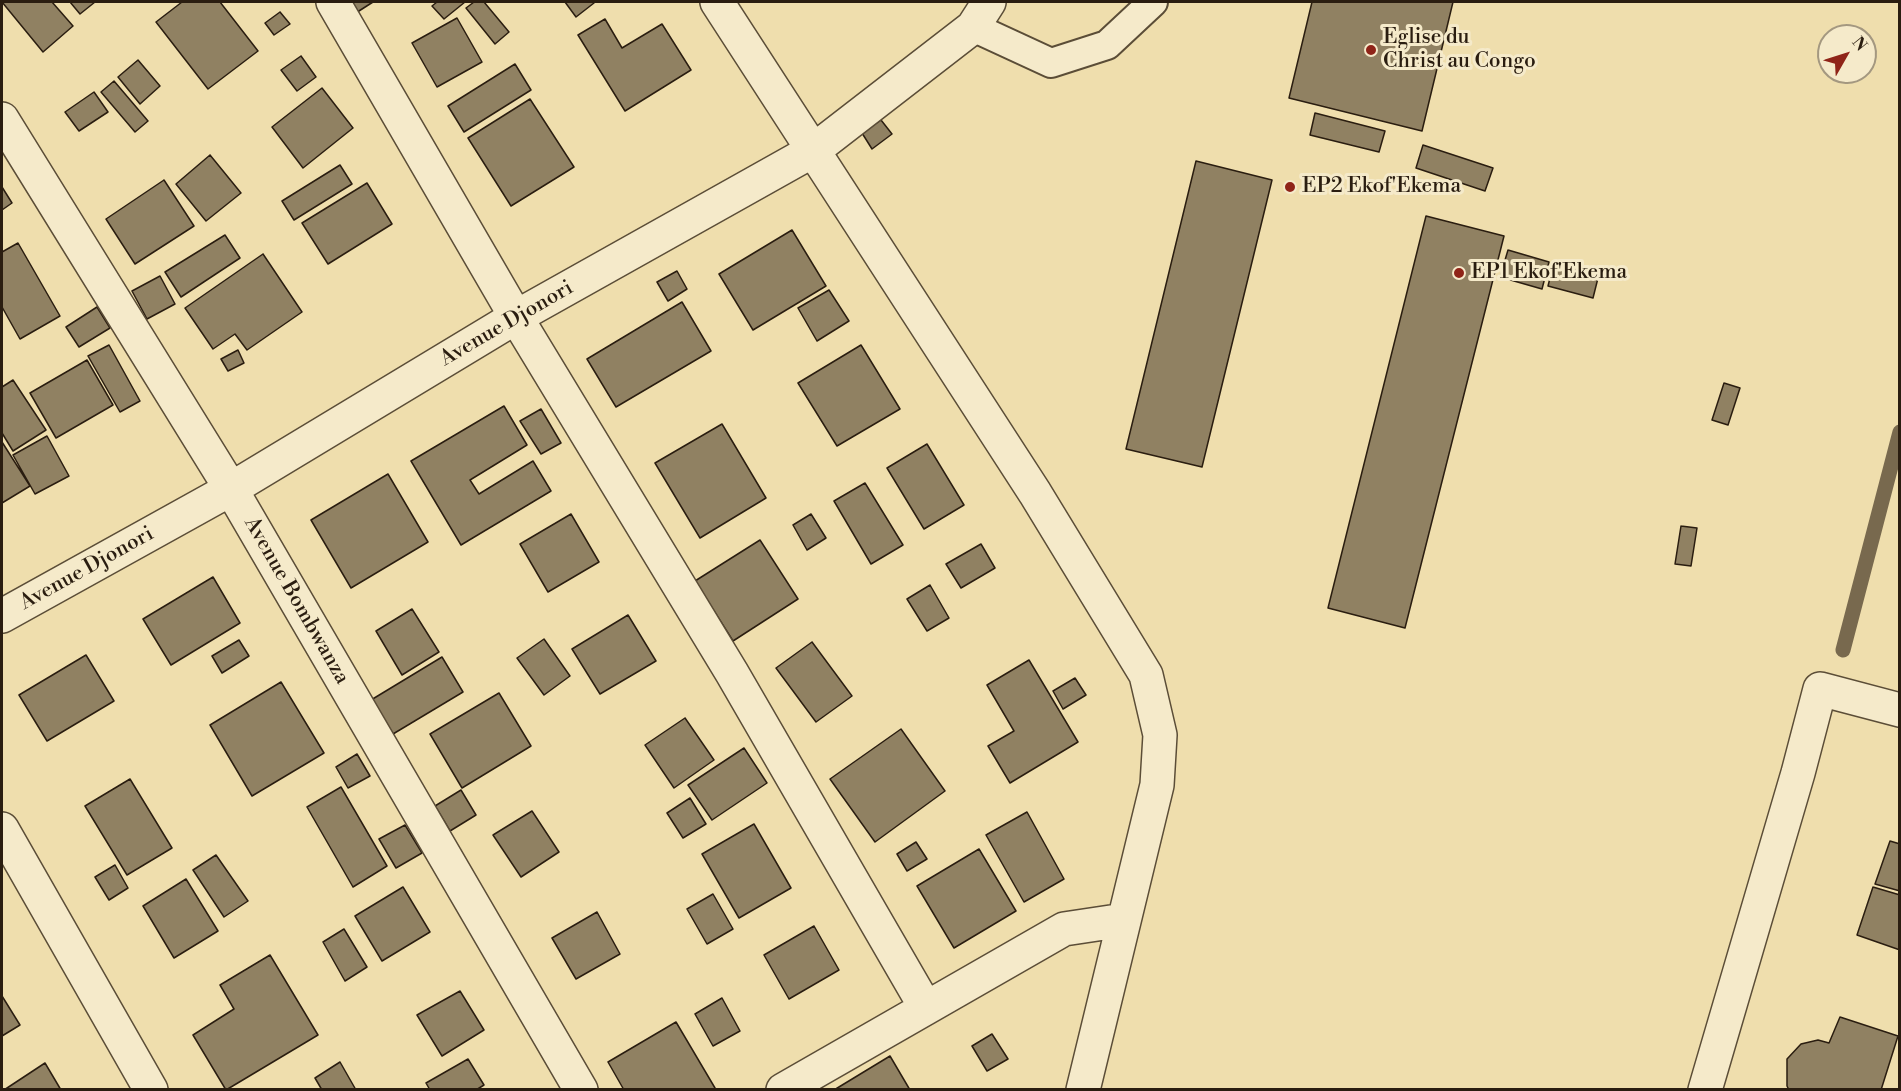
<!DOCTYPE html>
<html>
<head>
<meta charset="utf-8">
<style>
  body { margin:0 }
  #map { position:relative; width:1901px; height:1091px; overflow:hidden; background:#efdead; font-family:"Libre Bodoni",serif }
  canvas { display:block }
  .frame { position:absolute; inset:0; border:3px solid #2a1d10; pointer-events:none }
  .north { position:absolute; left:1817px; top:24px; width:60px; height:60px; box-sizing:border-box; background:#f5eaca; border:2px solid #a49880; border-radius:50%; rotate:51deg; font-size:16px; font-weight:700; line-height:24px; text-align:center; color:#2a1d10 }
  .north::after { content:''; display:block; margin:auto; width:21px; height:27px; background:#8f2418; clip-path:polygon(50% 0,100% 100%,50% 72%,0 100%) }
</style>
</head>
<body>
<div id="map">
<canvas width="1901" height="1091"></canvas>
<div class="frame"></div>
<div class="north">N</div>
</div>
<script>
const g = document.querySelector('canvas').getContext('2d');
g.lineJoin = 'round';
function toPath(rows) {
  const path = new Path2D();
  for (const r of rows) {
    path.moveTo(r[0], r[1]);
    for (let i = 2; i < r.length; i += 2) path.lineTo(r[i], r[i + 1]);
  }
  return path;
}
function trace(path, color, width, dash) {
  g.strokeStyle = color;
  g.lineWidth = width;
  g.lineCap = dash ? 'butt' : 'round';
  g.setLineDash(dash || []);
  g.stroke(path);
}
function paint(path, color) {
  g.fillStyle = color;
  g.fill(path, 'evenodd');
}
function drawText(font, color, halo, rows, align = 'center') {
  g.font = font + ' "Libre Bodoni",serif';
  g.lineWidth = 6;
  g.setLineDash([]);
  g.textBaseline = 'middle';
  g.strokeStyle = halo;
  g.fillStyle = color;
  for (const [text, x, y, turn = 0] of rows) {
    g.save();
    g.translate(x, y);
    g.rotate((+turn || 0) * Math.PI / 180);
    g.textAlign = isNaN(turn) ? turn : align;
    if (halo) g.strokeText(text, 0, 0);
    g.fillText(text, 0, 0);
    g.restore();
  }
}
const stream = toPath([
  [1843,650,1900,432]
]);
const building = toPath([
  [2,2,52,2,73,26,43,52,2,2],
  [70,2,95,2,80,14,70,2],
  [182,2,220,2,258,51,208,89,156,22,182,2],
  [337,2,373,2,348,18,337,2],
  [437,2,465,2,444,19,432,6,437,2],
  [474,2,484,2,509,32,495,44,466,8,474,2],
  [565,2,593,2,594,3,576,17,565,2],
  [1312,2,1453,2,1422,131,1289,98,1312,2],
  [280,12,290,24,274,35,265,23,280,12],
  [457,18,482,62,437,87,412,43,457,18],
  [605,19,622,48,662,24,691,70,625,111,578,35,605,19],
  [301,56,316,77,297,91,281,70,301,56],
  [138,60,160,86,140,104,118,77,138,60],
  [515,64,531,90,464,132,448,106,515,64],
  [114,81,148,121,135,132,101,92,114,81],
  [322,88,353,128,303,168,272,127,322,88],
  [94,92,108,112,79,131,65,112,94,92],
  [530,99,574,167,511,206,468,138,530,99],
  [1315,113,1385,131,1379,152,1310,135,1315,113],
  [881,120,892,134,872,149,862,133,881,120],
  [1423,145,1493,168,1485,191,1416,168,1423,145],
  [210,155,241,193,206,221,176,184,210,155],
  [1196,161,1272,180,1202,467,1126,449,1196,161],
  [340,165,352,184,294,220,282,201,340,165],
  [164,180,194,226,135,264,106,219,164,180],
  [367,183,392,224,328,264,302,223,367,183],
  [2,187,12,203,2,210,2,187],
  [1426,216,1504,236,1405,628,1328,608,1426,216],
  [792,230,826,286,753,330,719,274,792,230],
  [225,235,240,258,181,297,165,272,225,235],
  [18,243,60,316,20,339,2,307,2,252,18,243],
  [1508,250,1549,262,1542,289,1500,277,1508,250],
  [263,254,302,312,247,350,235,334,213,349,185,308,263,254],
  [1554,262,1599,274,1593,298,1548,286,1554,262],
  [677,271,687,289,668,301,657,282,677,271],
  [160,276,175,304,147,319,132,291,160,276],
  [829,290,849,321,817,341,798,308,829,290],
  [682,302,711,351,616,407,587,359,682,302],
  [97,307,110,328,79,347,66,327,97,307],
  [109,345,140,401,120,412,88,356,109,345],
  [861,345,900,409,837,446,798,383,861,345],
  [238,350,244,363,228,371,221,359,238,350],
  [87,360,113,405,56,438,30,393,87,360],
  [13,380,46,430,13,451,2,433,2,387,13,380],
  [1724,383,1740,388,1728,425,1712,420,1724,383],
  [504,406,527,445,470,480,479,494,533,461,551,491,461,545,411,461,504,406],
  [541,409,561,443,541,454,520,421,541,409],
  [722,424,766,498,700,538,655,463,722,424],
  [47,436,69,476,35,494,13,455,47,436],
  [2,442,30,486,2,503,2,442],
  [927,444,964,505,924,529,887,468,927,444],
  [388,474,428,542,351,588,311,520,388,474],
  [865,483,903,545,871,564,834,501,865,483],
  [571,514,599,562,548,592,520,544,571,514],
  [811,514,826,538,807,550,793,525,811,514],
  [1681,526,1697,528,1691,566,1675,564,1681,526],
  [760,540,798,599,733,641,695,581,760,540],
  [981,544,995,568,961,588,946,564,981,544],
  [213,577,240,623,171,665,143,619,213,577],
  [930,585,949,618,927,631,907,599,930,585],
  [412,609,439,652,402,675,376,631,412,609],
  [628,615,656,661,600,694,572,649,628,615],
  [544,639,570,676,544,695,517,658,544,639],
  [239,640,249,656,222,673,212,656,239,640],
  [812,642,852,696,816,722,776,668,812,642],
  [86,655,114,701,47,741,19,695,86,655],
  [442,657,463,692,393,734,371,700,442,657],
  [1029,660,1078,742,1010,783,988,746,1014,731,987,685,1029,660],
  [1075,678,1086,695,1063,709,1053,691,1075,678],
  [281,682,324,753,252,796,210,725,281,682],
  [499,693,531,746,462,788,430,734,499,693],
  [685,718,714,760,674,788,645,745,685,718],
  [901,729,945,791,875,842,830,779,901,729],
  [744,748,767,783,712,820,688,785,744,748],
  [357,754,370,776,348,788,336,767,357,754],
  [130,779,172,848,127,875,85,806,130,779],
  [341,787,387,866,353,887,307,807,341,787],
  [461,790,476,815,450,831,435,806,461,790],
  [690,798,706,824,683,838,667,813,690,798],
  [532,811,559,852,521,877,493,835,532,811],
  [1027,812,1064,879,1024,902,986,835,1027,812],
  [754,824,791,888,739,918,702,854,754,824],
  [405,825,422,853,396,868,379,839,405,825],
  [1890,841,1900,844,1900,891,1875,884,1890,841],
  [916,842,927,859,907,871,897,854,916,842],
  [979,849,1016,911,954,948,917,886,979,849],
  [216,855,248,901,224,917,193,870,216,855],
  [115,865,128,888,109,900,95,877,115,865],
  [186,879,218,931,174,958,143,906,186,879],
  [403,887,430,932,382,961,355,916,403,887],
  [1873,887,1900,895,1900,950,1857,935,1873,887],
  [713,894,733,929,707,944,687,909,713,894],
  [597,912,620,954,576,979,552,938,597,912],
  [814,926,839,970,789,999,764,955,814,926],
  [344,929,367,967,345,981,323,942,344,929],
  [270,955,318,1035,226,1090,193,1035,234,1009,220,985,270,955],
  [460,991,484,1030,442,1056,417,1015,460,991],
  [2,996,20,1025,2,1036,2,996],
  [722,998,740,1031,713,1046,695,1014,722,998],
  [1840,1017,1898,1036,1881,1090,1789,1090,1787,1086,1787,1059,1801,1044,1818,1040,1829,1043,1840,1017],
  [676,1022,715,1088,712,1090,624,1090,608,1062,676,1022],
  [992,1034,1008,1059,987,1071,972,1046,992,1034],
  [890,1056,910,1090,834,1090,890,1056],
  [468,1059,484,1085,476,1090,430,1090,426,1083,468,1059],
  [340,1062,356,1090,322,1090,315,1078,340,1062],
  [45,1063,61,1090,4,1090,45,1063]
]);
const service = toPath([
  [973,27,1051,63,1107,45,1153,2]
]);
const minor = toPath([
  [333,2,516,317,732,673,926,1008],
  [717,2,1035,493,1146,675,1160,735,1157,785,1083,1090],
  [2,119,231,489,581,1090],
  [2,616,231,489,516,317,814,150,973,27,989,2],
  [2,829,151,1090],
  [783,1090,1064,929,1124,920],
  [1705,1090,1798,773,1820,689,1900,710]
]);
const markers = [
  [1371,50,6,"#8f2418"],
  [1290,187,6,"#8f2418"],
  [1459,273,6,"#8f2418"]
];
const poiNames = [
  ["Eglise du",1383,38],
  ["Christ au Congo",1383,62],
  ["EP2 Ekof'Ekema",1302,187],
  ["EP1 Ekof'Ekema",1471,273]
];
const streetNames = [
  ["Avenue Djonori",507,324,-30],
  ["Avenue Djonori",87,569,-29],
  ["Avenue Bombwanza",296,601,60]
];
trace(stream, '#78694e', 15);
paint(building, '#908162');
trace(building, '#2a1d10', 1.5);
trace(service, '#5b4d37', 32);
trace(minor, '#5b4d37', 36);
trace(service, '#f5eaca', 28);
trace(minor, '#f5eaca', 33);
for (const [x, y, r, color] of markers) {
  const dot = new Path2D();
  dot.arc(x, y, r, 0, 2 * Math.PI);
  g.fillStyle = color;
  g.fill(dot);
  trace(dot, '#f5eaca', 2);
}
drawText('21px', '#2a1d10', '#f5eaca', poiNames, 'left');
drawText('21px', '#2a1d10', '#f5eaca', streetNames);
</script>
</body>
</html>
